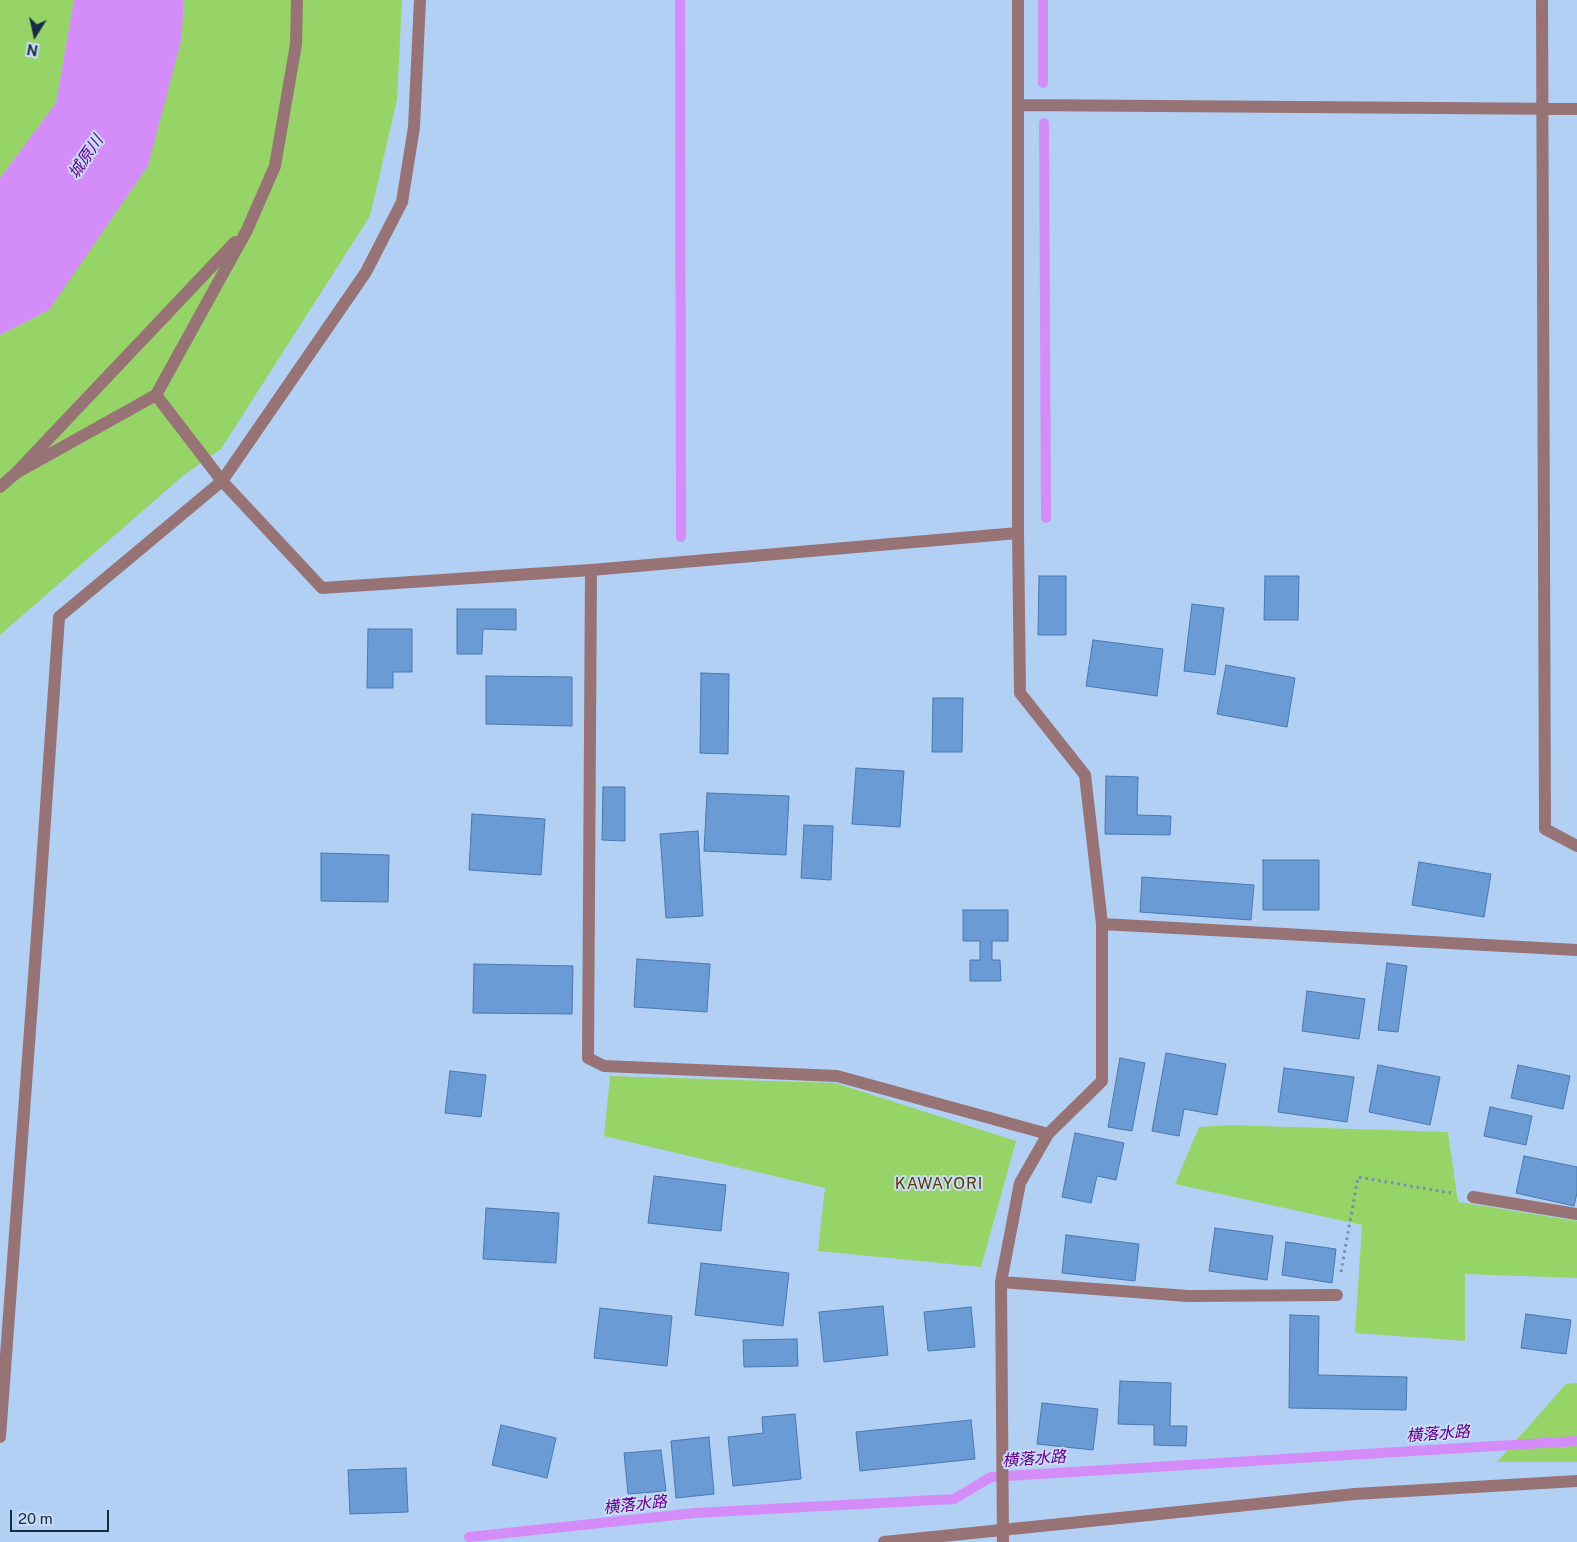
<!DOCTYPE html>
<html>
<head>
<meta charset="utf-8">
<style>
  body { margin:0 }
  #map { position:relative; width:1577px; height:1542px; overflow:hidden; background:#b2d0f4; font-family:"Public Sans",sans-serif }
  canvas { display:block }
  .north { position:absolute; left:10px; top:10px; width:50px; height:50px; -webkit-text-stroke:4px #c8dcf5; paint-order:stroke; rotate:190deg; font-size:14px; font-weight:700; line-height:20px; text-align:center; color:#172b43 }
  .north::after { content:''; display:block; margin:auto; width:18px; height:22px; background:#172b43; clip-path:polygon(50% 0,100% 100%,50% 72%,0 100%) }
  .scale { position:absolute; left:10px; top:1510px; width:99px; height:22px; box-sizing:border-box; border:2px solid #172b43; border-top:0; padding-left:6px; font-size:15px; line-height:18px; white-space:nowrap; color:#172b43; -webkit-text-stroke:4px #c8dcf5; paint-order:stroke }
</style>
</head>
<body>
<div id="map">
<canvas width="1577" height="1542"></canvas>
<div class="north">N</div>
<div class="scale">20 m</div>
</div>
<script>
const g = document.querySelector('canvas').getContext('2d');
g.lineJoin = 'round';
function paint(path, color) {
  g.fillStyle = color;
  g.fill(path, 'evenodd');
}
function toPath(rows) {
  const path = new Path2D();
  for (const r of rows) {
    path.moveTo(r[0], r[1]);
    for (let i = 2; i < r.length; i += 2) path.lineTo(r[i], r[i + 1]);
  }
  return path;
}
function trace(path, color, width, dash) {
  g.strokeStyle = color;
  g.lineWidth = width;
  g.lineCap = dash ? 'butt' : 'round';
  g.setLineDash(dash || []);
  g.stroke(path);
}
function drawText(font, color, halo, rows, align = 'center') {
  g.font = font + ' "Public Sans","Noto Sans JP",sans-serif';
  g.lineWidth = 4;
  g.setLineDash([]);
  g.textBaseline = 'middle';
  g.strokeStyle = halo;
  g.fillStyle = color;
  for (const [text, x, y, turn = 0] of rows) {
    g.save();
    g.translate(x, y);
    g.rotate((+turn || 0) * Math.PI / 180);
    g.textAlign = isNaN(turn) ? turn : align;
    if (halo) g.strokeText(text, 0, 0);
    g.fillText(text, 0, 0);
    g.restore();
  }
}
const green = toPath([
  [0,0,74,0,56,103,0,178],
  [184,0,402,0,397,100,370,216,221,449,184,475,0,635,0,335,49,310,181,41],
  [610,1076,835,1083,1016,1141,981,1267,818,1251,825,1188,604,1136],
  [1229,1125,1448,1132,1458,1202,1577,1221,1577,1278,1465,1274,1465,1341,1355,1333,1362,1225,1175,1184,1199,1127],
  [1577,1383,1577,1462,1497,1462,1566,1384]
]);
const water = toPath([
  [74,0,184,0,181,41,148,166,49,310,0,335,0,178,56,103]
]);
const stream = toPath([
  [680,0,681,537],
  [1043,0,1043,83],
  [1044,123,1046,518],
  [469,1537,695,1513,954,1499,991,1477,1577,1441]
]);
const building = toPath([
  [1039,576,1066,576,1066,635,1038,635,1039,576],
  [1265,576,1299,576,1298,620,1264,620,1265,576],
  [1192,604,1224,608,1215,675,1184,671,1192,604],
  [457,609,516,609,516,630,483,629,482,654,457,654,457,609],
  [368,629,412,629,412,672,393,672,393,688,367,688,368,629],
  [1093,640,1163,649,1157,696,1086,686,1093,640],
  [1226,665,1295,678,1287,727,1217,714,1226,665],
  [701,673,729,674,728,754,700,753,701,673],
  [486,676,572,677,572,726,486,724,486,676],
  [933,698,963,698,962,752,932,752,933,698],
  [856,768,904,771,900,827,852,824,856,768],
  [1106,776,1138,777,1137,815,1171,816,1170,835,1105,834,1106,776],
  [603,787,625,787,625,841,602,840,603,787],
  [707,793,789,796,786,855,704,851,707,793],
  [472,814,545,819,541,875,469,870,472,814],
  [804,825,833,826,831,880,801,878,804,825],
  [698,831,703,916,666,918,660,834,698,831],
  [321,853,389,855,388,902,321,901,321,853],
  [1263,860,1319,860,1319,910,1263,910,1263,860],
  [1419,862,1491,874,1484,917,1412,905,1419,862],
  [1142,877,1254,885,1251,920,1140,912,1142,877],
  [963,910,1008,910,1008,941,992,941,992,960,1000,960,1001,981,970,981,970,960,980,960,980,941,963,941,963,910],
  [637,959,710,964,707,1012,634,1007,637,959],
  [1387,963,1407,966,1398,1032,1378,1030,1387,963],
  [474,964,573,966,572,1014,473,1013,474,964],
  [1307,991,1365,999,1359,1039,1302,1031,1307,991],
  [1166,1053,1226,1064,1217,1115,1184,1109,1179,1136,1152,1131,1166,1053],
  [1120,1058,1145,1063,1132,1131,1108,1127,1120,1058],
  [1378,1065,1440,1077,1430,1125,1369,1112,1378,1065],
  [1518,1065,1570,1076,1563,1109,1511,1098,1518,1065],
  [1284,1068,1354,1077,1347,1122,1278,1112,1284,1068],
  [450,1071,486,1075,481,1117,445,1113,450,1071],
  [1490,1107,1532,1116,1526,1145,1484,1136,1490,1107],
  [1075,1133,1124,1143,1116,1180,1097,1176,1091,1203,1062,1197,1075,1133],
  [1524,1156,1577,1167,1577,1193,1574,1206,1516,1193,1524,1156],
  [654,1176,726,1185,721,1231,648,1223,654,1176],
  [486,1208,559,1213,556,1263,483,1259,486,1208],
  [1215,1228,1273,1236,1267,1280,1209,1271,1215,1228],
  [1066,1235,1139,1244,1135,1281,1062,1273,1066,1235],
  [1286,1242,1336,1249,1332,1283,1282,1275,1286,1242],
  [701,1263,789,1273,783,1326,695,1315,701,1263],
  [883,1306,888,1355,824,1362,819,1312,883,1306],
  [971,1307,975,1347,928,1351,924,1312,971,1307],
  [600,1308,672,1316,667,1366,594,1358,600,1308],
  [1526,1314,1571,1320,1566,1354,1521,1348,1526,1314],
  [1290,1315,1319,1316,1318,1375,1407,1377,1406,1410,1289,1408,1290,1315],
  [797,1339,798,1366,744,1367,743,1340,797,1339],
  [1120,1381,1171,1383,1170,1426,1187,1426,1186,1446,1154,1445,1154,1425,1118,1424,1120,1381],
  [1042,1403,1098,1409,1093,1450,1037,1444,1042,1403],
  [795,1414,801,1479,733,1486,728,1437,763,1433,762,1417,795,1414],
  [971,1420,975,1459,860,1471,856,1432,971,1420],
  [501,1425,556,1438,547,1478,492,1465,501,1425],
  [709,1437,714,1494,676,1498,671,1441,709,1437],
  [661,1450,666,1491,628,1494,624,1453,661,1450],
  [406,1468,408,1512,350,1514,348,1470,406,1468]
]);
const path = toPath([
  [1341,1272,1358,1177,1451,1193]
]);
const minor = toPath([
  [1542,0,1545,829,1577,846],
  [1019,105,1577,109],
  [156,395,222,481,322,588,591,570,1018,533],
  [16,473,156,395,247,230,275,166,296,44,297,0],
  [0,487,16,473,235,242],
  [591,570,588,1058,604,1066,837,1076,1048,1134],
  [1102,924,1577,950],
  [1473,1197,1577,1214],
  [1001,1282,1188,1296,1337,1295],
  [0,1437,39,908,59,617,222,481,366,272,402,202,414,127,420,0],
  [884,1542,1355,1494,1577,1481],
  [1003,1542,1001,1282,1020,1183,1048,1134,1102,1081,1102,924,1085,775,1020,693,1018,533,1018,0]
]);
const waterNames = [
  ["城原川",86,157,-56],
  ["横落水路",1438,1434,-4],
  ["横落水路",1034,1459,-4],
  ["横落水路",635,1505,-6]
];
const neighbourhoodNames = [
  ["KAWAYORI",939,1184]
];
paint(green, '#96d468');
paint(water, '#d48df8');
trace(stream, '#d48df8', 10);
paint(building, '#6a9bd5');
trace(building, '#4978b0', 1);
trace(path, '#748eae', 3, [2.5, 4]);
trace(minor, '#977376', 12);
drawText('italic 16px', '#68008b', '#c8dcf5', waterNames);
g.letterSpacing = '1px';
drawText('16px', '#593800', '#c8dcf5', neighbourhoodNames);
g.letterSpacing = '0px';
</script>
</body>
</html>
